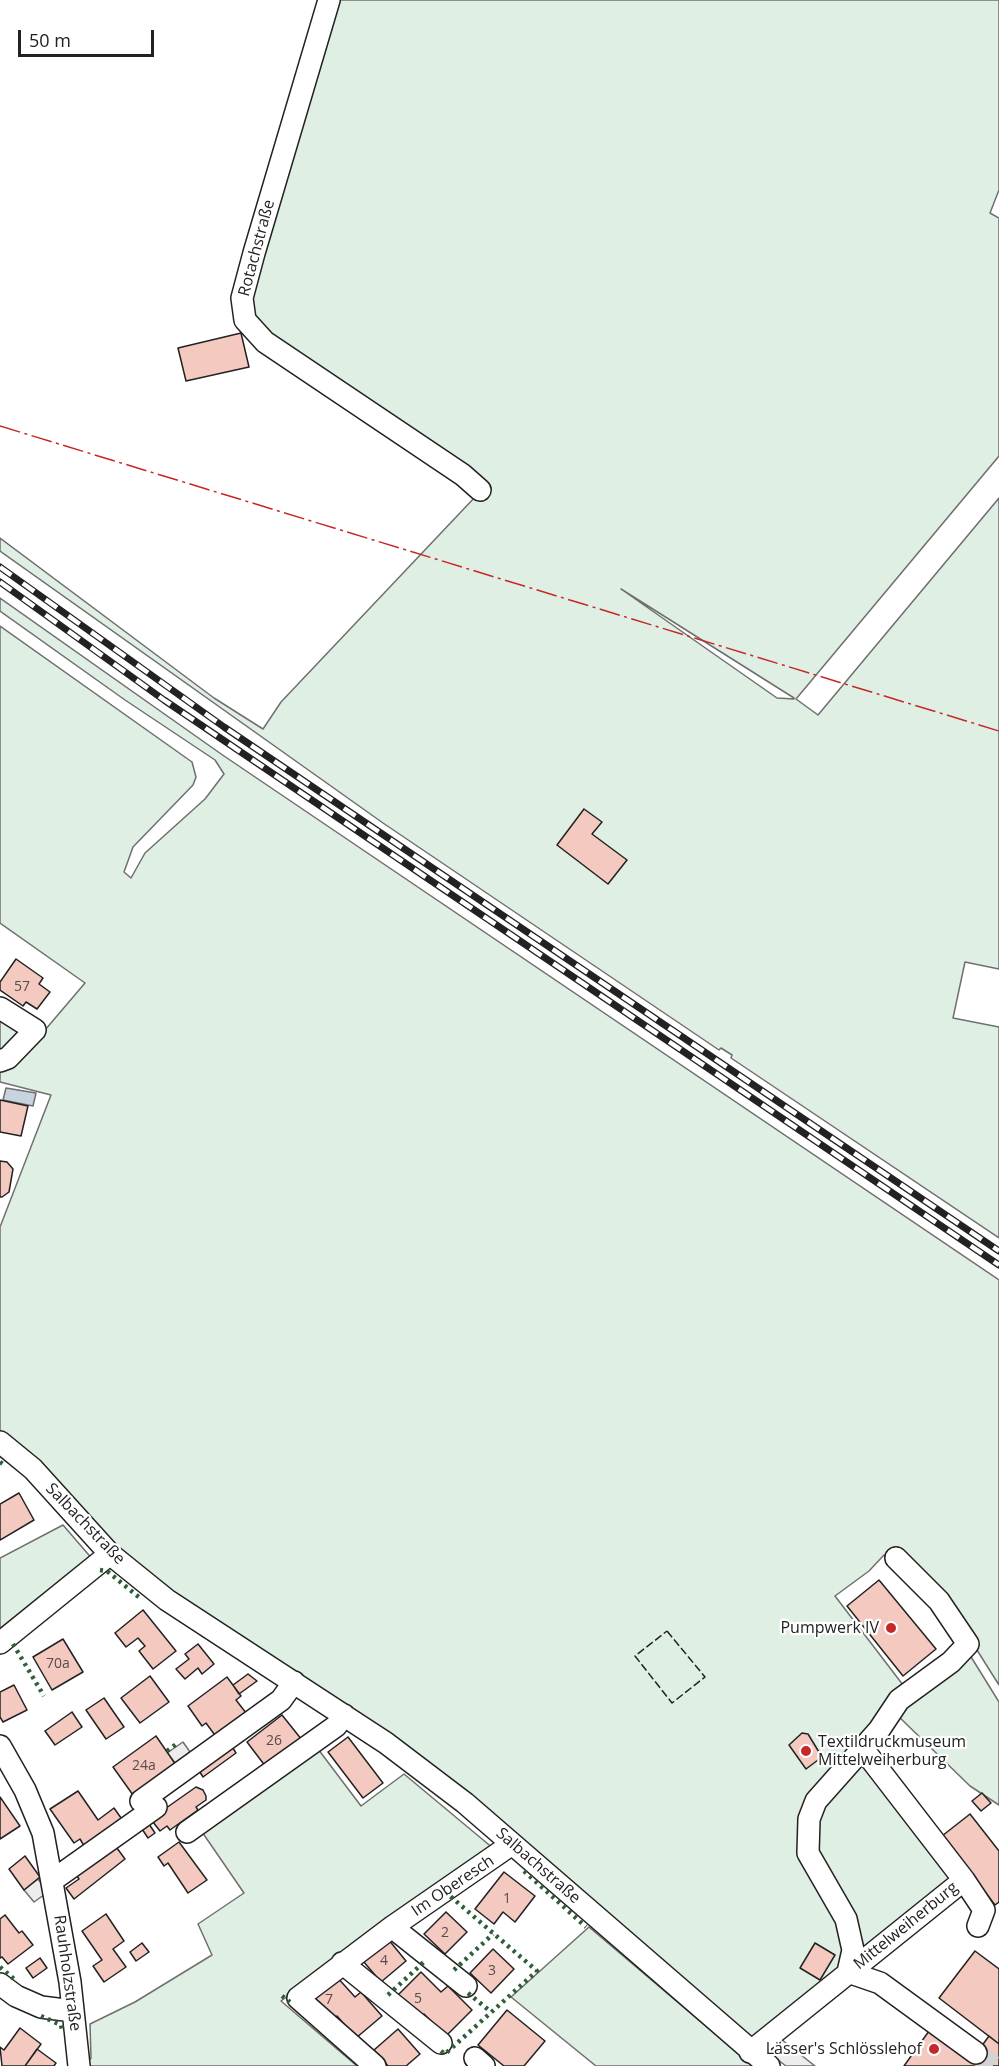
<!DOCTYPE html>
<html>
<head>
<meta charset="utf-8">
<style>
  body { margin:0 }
  #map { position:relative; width:999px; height:2066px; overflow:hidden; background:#fff; font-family:"Open Sans",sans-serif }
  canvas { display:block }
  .scale { position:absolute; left:18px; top:30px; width:136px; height:27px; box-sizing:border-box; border:3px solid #222; border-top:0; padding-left:8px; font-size:18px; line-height:21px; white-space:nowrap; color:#222; -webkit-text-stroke:4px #fff; paint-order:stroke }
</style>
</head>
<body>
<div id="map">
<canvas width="999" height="2066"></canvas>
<div class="scale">50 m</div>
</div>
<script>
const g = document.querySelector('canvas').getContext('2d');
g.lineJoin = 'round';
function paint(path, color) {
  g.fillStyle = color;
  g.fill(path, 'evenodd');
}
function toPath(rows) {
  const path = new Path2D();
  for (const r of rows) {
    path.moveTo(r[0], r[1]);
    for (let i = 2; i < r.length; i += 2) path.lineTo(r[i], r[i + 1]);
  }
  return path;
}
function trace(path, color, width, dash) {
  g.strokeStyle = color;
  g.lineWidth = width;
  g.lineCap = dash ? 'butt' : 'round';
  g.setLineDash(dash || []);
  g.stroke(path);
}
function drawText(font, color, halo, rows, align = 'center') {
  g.font = font + ' "Open Sans",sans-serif';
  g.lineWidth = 4.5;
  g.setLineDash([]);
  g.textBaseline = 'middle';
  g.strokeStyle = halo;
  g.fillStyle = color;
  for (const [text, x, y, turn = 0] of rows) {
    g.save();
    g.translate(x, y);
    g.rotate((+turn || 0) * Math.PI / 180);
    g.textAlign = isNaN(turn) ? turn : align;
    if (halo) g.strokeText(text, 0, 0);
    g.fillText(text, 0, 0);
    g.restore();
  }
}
const green = toPath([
  [336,0,999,0,999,190,990,213,999,218,999,456,796,699,818,715,999,498,999,969,965,962,953,1018,999,1027,999,1238,731,1058,732,1055,721,1048,719,1050,383,823,0,551,0,538,214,698,263,729,281,702,476,496,288,367,233,311,260,259,336,0],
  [621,589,794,698,794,699,777,698,621,589],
  [0,598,224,756,999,1280,999,1685,970,1639,904,1552,884,1555,869,1571,835,1596,903,1685,858,1744,957,1878,753,2038,665,1963,298,1677,123,1557,0,1434,0,1227,51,1095,0,1082,0,1071,28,1050,85,983,0,923,0,626,192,762,196,777,193,785,133,847,124,872,131,878,145,853,205,799,224,774,215,760,125,700,0,611,0,598],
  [0,1014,20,1031,0,1055,0,1014],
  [63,1525,94,1561,0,1636,0,1558,63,1525],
  [968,1652,999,1702,999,1805,970,1786,895,1713,968,1652],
  [318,1749,361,1806,404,1774,494,1849,281,2001,357,2066,85,2066,91,2058,90,2024,135,2002,212,1955,198,1924,244,1893,200,1829,318,1749],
  [589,1927,753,2066,596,2066,511,1997,589,1927]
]);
const parking = toPath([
  [183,1742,190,1752,175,1763,167,1753,183,1742],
  [38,1879,48,1892,34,1902,24,1890,38,1879],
  [781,2039,815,2066,786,2066,769,2053,781,2039]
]);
const water = toPath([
  [6,1088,36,1093,33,1106,3,1100,6,1088]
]);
const building = toPath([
  [241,333,249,367,186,381,178,348,241,333],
  [584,809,602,822,592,834,627,860,608,884,557,845,584,809],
  [16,959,43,978,39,984,50,992,37,1009,26,1002,23,1006,0,990,0,982,16,959],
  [0,1100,28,1106,21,1136,0,1132,0,1100],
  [0,1161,7,1162,13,1169,9,1192,2,1197,0,1197,0,1161],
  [19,1493,34,1520,0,1540,0,1504,19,1493],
  [879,1580,936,1649,903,1676,847,1606,879,1580],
  [143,1610,176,1651,153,1669,139,1651,145,1646,138,1638,126,1647,115,1633,143,1610],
  [63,1639,83,1672,52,1690,33,1657,63,1639],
  [198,1644,214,1664,202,1674,198,1668,185,1679,176,1669,189,1659,185,1654,198,1644],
  [248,1674,257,1681,239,1694,233,1685,248,1674],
  [150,1676,169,1702,140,1723,121,1698,150,1676],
  [227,1677,241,1696,236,1700,250,1718,217,1738,206,1723,202,1726,188,1706,227,1677],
  [14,1685,27,1710,3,1722,0,1717,0,1692,14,1685],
  [104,1698,124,1727,106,1739,86,1710,104,1698],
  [72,1712,82,1727,55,1745,45,1731,72,1712],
  [282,1715,302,1740,266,1767,247,1742,282,1715],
  [802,1733,808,1734,822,1757,806,1769,789,1745,802,1733],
  [156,1736,176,1765,133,1795,113,1767,156,1736],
  [348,1737,383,1783,363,1798,328,1752,348,1737],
  [231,1745,236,1753,203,1777,198,1769,231,1745],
  [196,1787,203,1790,206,1796,206,1800,196,1807,198,1810,170,1830,167,1826,160,1831,153,1822,159,1813,196,1787],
  [78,1791,98,1820,114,1808,126,1825,87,1851,80,1839,74,1843,50,1809,78,1791],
  [982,1793,991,1803,981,1811,972,1801,982,1793],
  [0,1797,20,1826,0,1839,0,1797],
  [970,1814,999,1851,999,1902,995,1905,942,1836,970,1814],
  [149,1824,155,1833,148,1838,142,1829,149,1824],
  [179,1842,207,1880,188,1893,168,1863,164,1866,158,1857,179,1842],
  [114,1844,125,1859,74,1899,66,1888,79,1879,74,1872,114,1844],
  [25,1856,40,1877,24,1890,9,1869,25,1856],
  [504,1872,535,1896,515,1922,503,1912,494,1924,475,1909,504,1872],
  [446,1912,467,1932,445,1954,424,1934,446,1912],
  [106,1914,124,1941,113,1949,126,1967,104,1982,93,1966,102,1960,82,1931,106,1914],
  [5,1915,19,1933,22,1931,33,1945,8,1964,2,1957,0,1958,0,1919,5,1915],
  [388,1939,406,1961,381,1982,363,1961,388,1939],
  [142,1943,149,1952,136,1961,130,1952,142,1943],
  [815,1943,835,1955,820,1980,800,1968,815,1943],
  [493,1949,514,1969,491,1993,470,1973,493,1949],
  [975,1951,999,1969,999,2044,939,1998,975,1951],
  [40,1958,47,1968,33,1978,26,1968,40,1958],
  [421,1972,441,1992,448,1986,472,2010,446,2036,424,2014,420,2018,398,1995,421,1972],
  [336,1976,355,1997,361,1992,382,2016,356,2038,337,2016,331,2021,311,1998,336,1976],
  [507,2010,545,2041,524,2066,504,2066,478,2045,507,2010],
  [20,2028,41,2044,25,2066,2,2066,0,2047,4,2050,20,2028],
  [398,2029,420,2054,406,2066,388,2066,374,2050,398,2029],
  [929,2031,970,2062,989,2036,999,2044,999,2066,904,2066,929,2031],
  [37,2049,56,2063,54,2066,25,2066,37,2049]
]);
const minorTunnel = toPath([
  [976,2053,993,2066]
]);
const minor = toPath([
  [329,0,254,253,242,298,245,320,265,342,463,475,480,490],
  [0,1008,35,1030,8,1058,0,1061],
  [0,1442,33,1469,110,1554,167,1600,386,1743,465,1803,769,2066],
  [0,1643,110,1554],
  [0,1746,25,1790,43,1833,70,1982,79,2066],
  [863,1749,964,1880,984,1910,978,1926],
  [141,1801,281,1700,294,1682],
  [187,1832,336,1726,344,1715],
  [53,1880,156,1807],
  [392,1927,466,1986],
  [342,1963,441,2043],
  [848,1972,853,1950,846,1919,808,1853,809,1819,816,1801,879,1730,899,1700,951,1662,968,1644,939,1601,896,1558],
  [848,1972,880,1983,976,2053],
  [0,1984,16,1996,41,2007,73,2011],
  [750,2052,964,1880],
  [475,2058,484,2066],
  [375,2066,298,1998,392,1927,512,1844]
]);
const rail = toPath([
  [0,567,224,727,999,1251],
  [0,582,164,700,999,1265]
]);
const hedge = toPath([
  [0,1462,3,1464],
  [100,1570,107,1571,141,1599],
  [13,1644,44,1696],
  [167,1751,179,1742],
  [524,1871,586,1927],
  [0,1967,14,1979],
  [454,1970,493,1934],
  [468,1993,491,2012],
  [388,1995,426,1960],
  [282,1996,290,2002],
  [41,2016,61,2025,62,2030],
  [441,2051,445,2054,537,1971,450,1896]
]);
const fence = toPath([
  [667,1631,705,1677,672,1703,635,1656,667,1631]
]);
const power = toPath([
  [0,426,999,731]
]);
const markers = [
  [891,1628,6,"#c62828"],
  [806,1751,6,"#c62828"],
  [934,2049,6,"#c62828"]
];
const numberNames = [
  ["57",22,987],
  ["70a",58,1664],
  ["26",274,1741],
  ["24a",144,1766],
  ["1",507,1899],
  ["2",445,1933],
  ["4",384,1961],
  ["3",492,1971],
  ["5",418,1999],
  ["7",329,2000]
];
const streetNames = [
  ["Rotachstraße",257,248,-75],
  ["Salbachstraße",85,1524,46],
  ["Salbachstraße",538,1866,41],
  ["Im Oberesch",453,1886,-34],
  ["Mittelweiherburg",906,1926,-39],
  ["Rauhholzstraße",67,1973,82]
];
const poiNames = [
  ["Pumpwerk IV",879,1628],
  ["Textildruckmuseum",818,1742,"left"],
  ["Mittelweiherburg",818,1760,"left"],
  ["Lässer's Schlösslehof",922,2049]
];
paint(green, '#e0efe3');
trace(green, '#6f6f6f', 1.5);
paint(parking, '#ededed');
trace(parking, '#6f6f6f', 1.5);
paint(water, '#c7d3dd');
trace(water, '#6f6f6f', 1.5);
paint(building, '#f3c9c0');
trace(building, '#222', 1.5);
trace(minorTunnel, '#d3d3d3', 21, [21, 10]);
trace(minor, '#222', 24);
trace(minor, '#fff', 21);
trace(rail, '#222', 7);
trace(rail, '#fff', 4.5, [14]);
trace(hedge, '#2f5e38', 4.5, [3, 4.5]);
trace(fence, '#222', 1.5, [8, 3]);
trace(power, '#c62828', 1.5, [21, 4.5, 3, 4.5]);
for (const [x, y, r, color] of markers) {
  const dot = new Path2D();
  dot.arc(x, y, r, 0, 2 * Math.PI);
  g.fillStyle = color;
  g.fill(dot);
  trace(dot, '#fff', 2);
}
drawText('14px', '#564c4a', null, numberNames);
drawText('16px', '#222', '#fff', streetNames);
drawText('16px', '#222', '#fff', poiNames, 'right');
</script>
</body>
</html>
